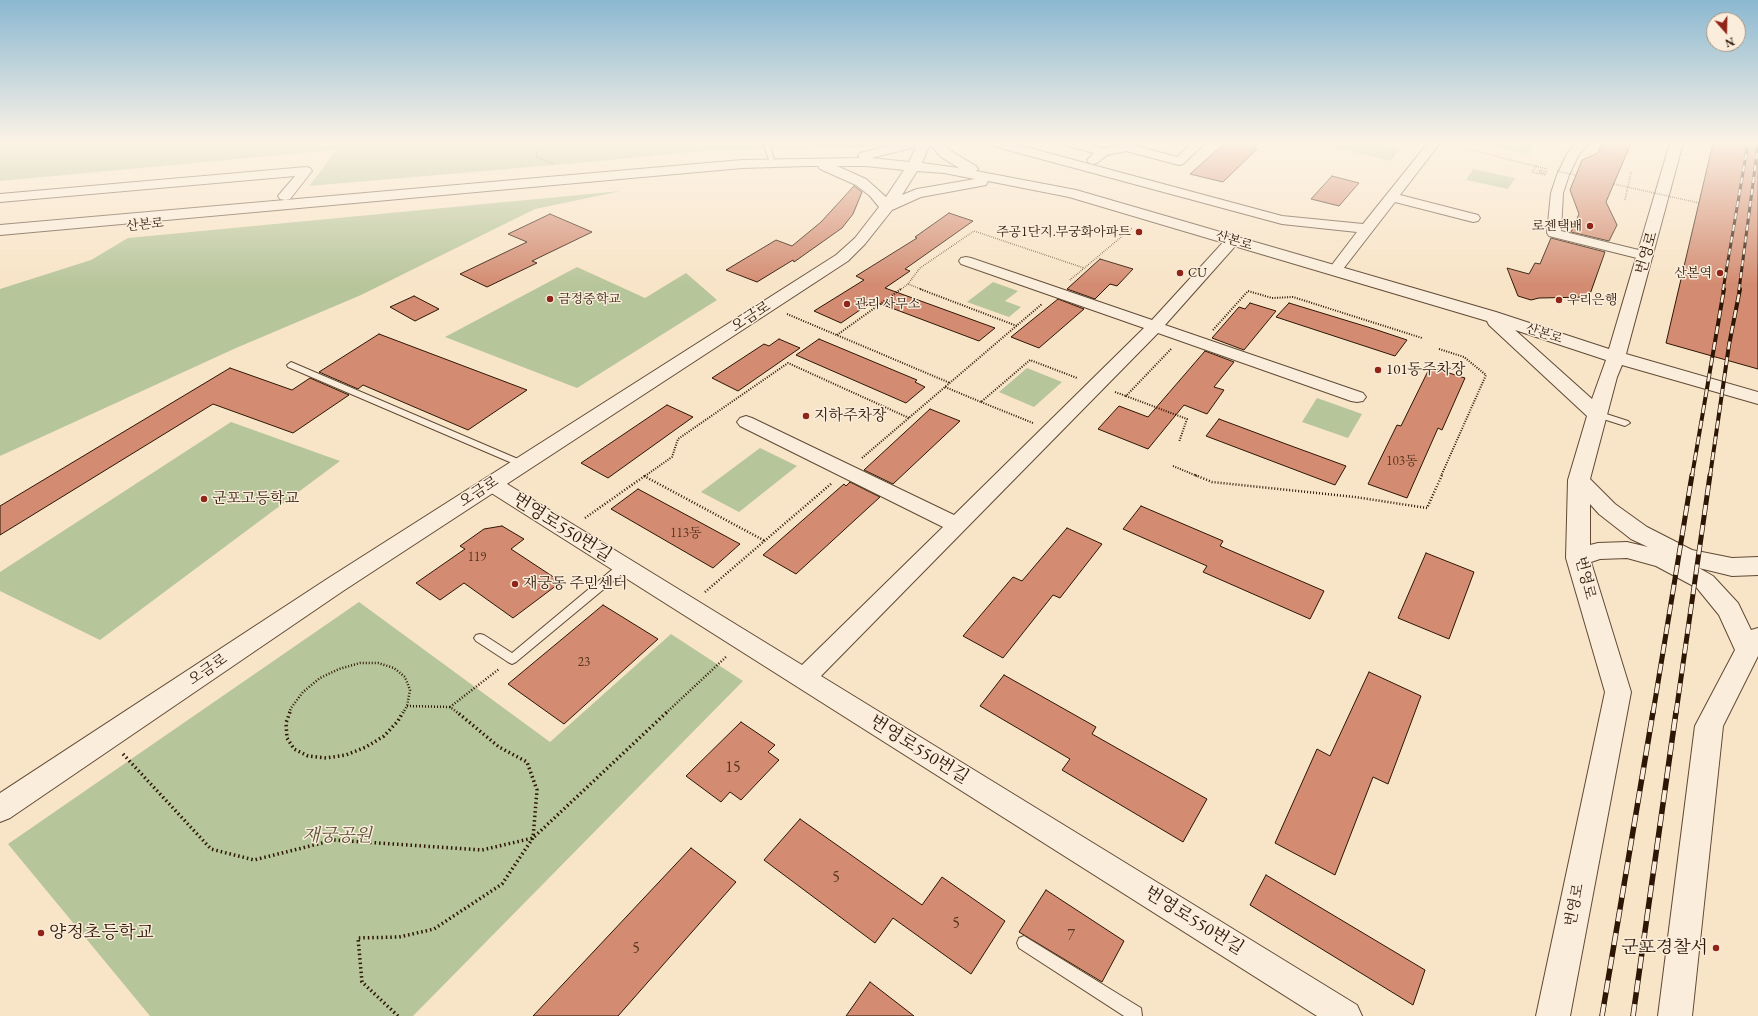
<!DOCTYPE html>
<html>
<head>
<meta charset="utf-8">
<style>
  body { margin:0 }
  #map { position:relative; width:1758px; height:1016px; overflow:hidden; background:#f8e4c7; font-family:"EB Garamond",serif }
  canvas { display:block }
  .north { position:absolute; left:1706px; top:12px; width:40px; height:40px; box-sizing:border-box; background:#faeddb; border:1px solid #a89785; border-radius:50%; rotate:160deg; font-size:11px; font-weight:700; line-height:16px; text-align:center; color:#2d1604 }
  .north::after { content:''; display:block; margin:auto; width:14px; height:18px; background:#8f2418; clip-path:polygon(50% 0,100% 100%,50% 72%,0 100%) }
</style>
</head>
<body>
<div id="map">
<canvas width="1758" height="1016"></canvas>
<div class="north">N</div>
</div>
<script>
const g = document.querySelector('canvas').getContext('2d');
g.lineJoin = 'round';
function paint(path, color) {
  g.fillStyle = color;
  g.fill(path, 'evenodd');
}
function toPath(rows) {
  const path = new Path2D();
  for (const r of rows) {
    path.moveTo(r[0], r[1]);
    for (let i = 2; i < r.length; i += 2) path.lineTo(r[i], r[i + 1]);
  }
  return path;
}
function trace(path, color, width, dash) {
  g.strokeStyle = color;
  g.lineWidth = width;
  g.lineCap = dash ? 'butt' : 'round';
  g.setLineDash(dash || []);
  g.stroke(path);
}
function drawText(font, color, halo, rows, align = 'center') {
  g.font = font + ' "EB Garamond","Noto Serif KR",serif';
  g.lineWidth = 3;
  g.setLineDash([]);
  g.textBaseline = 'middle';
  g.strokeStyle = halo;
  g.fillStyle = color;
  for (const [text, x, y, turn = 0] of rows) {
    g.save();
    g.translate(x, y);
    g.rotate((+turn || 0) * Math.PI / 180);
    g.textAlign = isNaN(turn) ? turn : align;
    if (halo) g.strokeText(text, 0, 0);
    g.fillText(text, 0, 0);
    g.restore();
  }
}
const green = toPath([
  [0,143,890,143,874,147,860,148,713,150,589,162,309,186,323,168,335,150,0,181],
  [1323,143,1374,143,1400,149,1391,161,1322,145],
  [1490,143,1532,143,1535,144,1529,154,1489,146],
  [1473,169,1515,178,1508,189,1466,180],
  [621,191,535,209,361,295,236,348,0,456,0,289,91,260,128,238],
  [577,267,645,298,686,273,717,300,577,388,445,337],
  [993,282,1018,291,1005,301,1021,307,1009,317,967,302],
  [1027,368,1062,382,1034,407,999,392],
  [1317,398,1362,414,1348,438,1302,422],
  [231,422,340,461,100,640,0,591,0,572],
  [760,448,797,466,739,512,701,492],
  [359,602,550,742,671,634,743,681,413,1016,150,1016,8,844]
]);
const building = toPath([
  [1225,143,1258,143,1252,148,1257,149,1223,182,1190,174,1225,143],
  [1602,143,1631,143,1606,202,1617,225,1609,241,1571,232,1579,214,1570,190,1582,160,1598,153,1602,143],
  [1713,143,1758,143,1758,369,1666,343,1713,143],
  [1332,176,1359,183,1339,206,1311,199,1332,176],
  [854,186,862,192,853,214,842,228,794,262,793,260,757,282,726,270,776,240,792,246,821,222,854,186],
  [949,213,973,221,905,269,910,271,885,288,995,328,979,341,873,301,841,323,814,311,864,280,856,276,917,238,915,237,949,213],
  [550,214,592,232,532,261,537,263,487,287,460,274,527,242,508,234,550,214],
  [1551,238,1605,252,1589,297,1539,298,1531,300,1518,296,1507,268,1529,274,1535,263,1540,264,1551,238],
  [1100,259,1133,269,1117,286,1110,284,1095,299,1067,289,1100,259],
  [414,296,439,309,415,321,390,307,414,296],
  [1058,299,1084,309,1039,348,1011,337,1058,299],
  [1250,303,1276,311,1244,350,1212,338,1239,307,1245,309,1250,303],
  [1289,303,1371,328,1407,340,1395,356,1276,317,1289,303],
  [379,334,527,390,468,430,363,385,358,389,319,372,379,334],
  [779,339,800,348,738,391,712,378,764,344,769,346,779,339],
  [819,339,917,380,915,382,925,387,906,403,796,355,819,339],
  [1205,351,1234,362,1214,387,1224,390,1207,414,1184,405,1148,449,1098,429,1119,406,1148,417,1205,351],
  [1430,367,1465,378,1442,430,1438,428,1407,498,1368,484,1397,425,1401,426,1430,367],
  [230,368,292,390,310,378,349,395,293,433,213,404,0,535,0,506,230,368],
  [667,405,693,417,608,478,581,463,667,405],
  [930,409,960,421,893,484,864,470,930,409],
  [1219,419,1286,444,1346,466,1335,485,1206,436,1219,419],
  [850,482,880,497,796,574,763,555,844,484,846,486,850,482],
  [638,489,692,518,740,544,713,568,611,509,638,489],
  [1141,506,1223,541,1220,546,1324,591,1310,619,1203,572,1207,566,1123,529,1141,506],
  [502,526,524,539,511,549,561,582,513,618,464,583,440,600,416,583,465,549,460,546,484,529,502,526],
  [1067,528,1102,544,1060,598,1053,595,1003,658,963,636,1013,577,1022,581,1067,528],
  [1426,553,1474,572,1449,639,1398,618,1426,553],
  [603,605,658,639,564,724,508,684,603,605],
  [1369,672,1421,696,1388,784,1373,777,1335,875,1275,843,1317,749,1330,756,1369,672],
  [1004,675,1096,727,1092,734,1207,799,1183,842,1062,770,1070,759,980,706,1004,675],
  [741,722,775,745,768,752,779,760,741,800,730,792,721,802,686,776,741,722],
  [800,819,922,905,942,877,1005,921,971,974,893,918,875,943,764,860,800,819],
  [691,848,736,882,618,1016,533,1016,691,848],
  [1266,875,1425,970,1413,1005,1250,905,1266,875],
  [1046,890,1124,941,1102,982,1019,932,1046,890],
  [870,982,914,1016,846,1016,870,982]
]);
const pathFar3 = toPath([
  [450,143,443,149,464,143],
  [1393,143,1410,147],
  [1451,145,1547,169],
  [554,164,536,157,537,150,556,143],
  [1536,166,1532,172,1545,175],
  [1547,172,1540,170,1539,172,1547,174],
  [1625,200,1631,172],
  [1070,280,1132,228],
  [908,284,920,268,974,231,1084,268],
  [900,290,908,284,923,290]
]);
const pathFar2 = toPath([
  [920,289,1017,326],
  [787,314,950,383],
  [1213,330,1248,291,1272,298,1293,297,1422,338],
  [837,335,901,289],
  [1171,349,1126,396,1187,419,1179,442],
  [1439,349,1464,357,1486,375,1441,476],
  [945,387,981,402,1030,360,1077,378],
  [1115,392,1126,396],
  [981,402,1033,423],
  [862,458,1042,304],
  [1173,466,1197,476],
  [645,476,672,457,678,439,788,363,909,418]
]);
const pathFar1 = toPath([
  [1195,475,1212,482,1355,497,1427,508,1442,475],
  [644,476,765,541],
  [585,518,646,475],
  [705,592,832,483],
  [407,706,450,707,458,713],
  [450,707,499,669],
  [289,713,291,708,303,692,320,678,339,669,360,663,378,663,394,668,405,677,410,690,407,706,403,713],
  [666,713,727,656]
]);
const path = toPath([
  [290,712,286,723,287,738,294,749,308,756,326,758,346,755,366,747,384,736,398,721,403,712],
  [123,754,211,849,254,860,334,840,482,850,533,838,667,712],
  [398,1016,362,982,358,938,399,937,434,929,502,884,533,838,537,790,527,762,499,747,457,712]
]);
const service = toPath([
  [765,143,772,143,770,145,775,164,770,163,764,145,765,143],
  [291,362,525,462,527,464,522,467,519,466,288,367,287,365,291,362],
  [1597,411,1628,421,1630,423,1625,426,1594,416,1593,414,1597,411],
  [624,562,628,563,629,566,628,569,516,662,512,664,508,662,476,641,474,638,476,635,480,634,484,635,512,653,620,563,624,562],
  [1024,936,1141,1008,1142,1016,1124,1016,1019,948,1017,943,1019,938,1024,936]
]);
const minor = toPath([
  [991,143,1011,143,1282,216,1363,224,1428,143,1440,143,1400,195,1478,215,1480,218,1478,221,1473,222,1395,202,1340,273,1335,274,1330,273,1328,270,1357,232,1282,224,993,146,991,143],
  [1065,143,1085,143,1103,148,1126,143,1177,157,1192,143,1205,143,1183,164,1179,165,1126,151,1107,155,1097,163,1093,164,1089,163,1087,160,1094,153,1067,146,1065,143],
  [1577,143,1590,143,1579,154,1569,175,1563,193,1561,231,1651,253,1653,256,1651,259,1646,260,1641,259,1549,236,1547,233,1551,193,1557,175,1568,152,1577,143],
  [306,167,310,168,312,171,290,199,285,200,280,199,278,196,295,176,0,202,0,194,306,167],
  [1232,237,1237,238,1239,241,1237,244,1165,325,1363,393,1366,397,1363,401,1357,402,1351,401,1158,333,821,676,1357,1005,1362,1016,1317,1016,485,489,482,484,485,479,492,478,499,479,802,665,943,527,740,426,737,422,740,418,746,416,752,418,954,515,1144,328,961,264,959,261,961,258,966,257,971,258,1152,320,1227,238,1232,237]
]);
const tertiary = toPath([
  [899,143,943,143,951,151,976,166,978,169,976,171,1076,190,1496,312,1609,349,1670,143,1683,143,1626,354,1758,392,1758,404,1622,365,1617,377,1590,479,1615,504,1647,527,1692,550,1732,558,1758,557,1758,575,1732,576,1699,568,1713,576,1738,603,1751,630,1758,628,1758,656,1723,726,1692,1016,1658,1016,1695,726,1735,650,1719,615,1697,588,1656,566,1627,558,1600,559,1591,562,1631,692,1570,1016,1536,1016,1605,692,1566,558,1568,480,1587,416,1489,325,1487,321,1069,197,988,181,986,185,981,186,921,197,892,210,865,244,848,261,343,591,10,818,0,822,0,793,327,579,836,255,855,238,879,207,870,196,856,185,820,169,818,166,807,166,742,168,0,235,0,225,742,160,860,158,858,156,860,153,899,143],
  [930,144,941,157,959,168,922,163,930,144],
  [916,147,909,162,871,158,916,147],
  [837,166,866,166,904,170,886,197,866,179,837,166],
  [917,171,944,173,975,179,917,189,902,195,917,171],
  [1515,330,1606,360,1592,399,1515,330],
  [1590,504,1599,514,1631,539,1648,547,1627,542,1598,543,1590,545,1590,504]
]);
const railFar3 = toPath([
  [1723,290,1748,143],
  [1739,290,1758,145]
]);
const railFar2 = toPath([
  [1692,476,1724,289],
  [1710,476,1729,345,1740,289]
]);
const railFar1 = toPath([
  [1653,713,1692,475],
  [1676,713,1710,475]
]);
const rail = toPath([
  [1602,1016,1653,712],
  [1633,1016,1676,712]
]);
const pathBridge = toPath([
  [1557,171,1576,175],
  [1614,184,1699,203]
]);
const markers = [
  [1590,226,4,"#8f2418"],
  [1139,232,4,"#8f2418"],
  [1180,273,4,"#8f2418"],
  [1720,273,4,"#8f2418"],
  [550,299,4,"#8f2418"],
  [1559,300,4,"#8f2418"],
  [847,304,4,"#8f2418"],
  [1378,370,4,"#8f2418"],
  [806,416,4,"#8f2418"],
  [204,499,4,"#8f2418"],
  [515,584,4,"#8f2418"],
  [41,933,4,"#8f2418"],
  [1716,948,4,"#8f2418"]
];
const farStreetnames = [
  ["산본로",145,225,-5],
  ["산본로",1234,241,17],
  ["산본로",1544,334,18]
];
const farPoinames = [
  ["로젠택배",1582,226,"right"],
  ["주공1단지.무궁화아파트",1131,232,"right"],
  ["CU",1188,273],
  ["산본역",1712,273,"right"],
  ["금정중학교",558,299],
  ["우리은행",1567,300],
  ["관리 사무소",855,304]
];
const numberNames = [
  ["103동",1402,461],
  ["113동",686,533],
  ["119",477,557],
  ["23",584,662]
];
const streetNames = [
  ["번영로",1647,253,-74],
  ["오금로",751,317,-33],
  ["오금로",479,492,-33],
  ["번영로",1585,578,76],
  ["오금로",208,670,-34],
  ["번영로",1575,905,-79]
];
const poiNames = [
  ["101동주차장",1386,370],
  ["지하주차장",814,416],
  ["군포고등학교",212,499],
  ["재궁동 주민센터",523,584]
];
const nearNumbernames = [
  ["15",733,768],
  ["5",836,878],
  ["5",956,924],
  ["7",1071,936],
  ["5",636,949]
];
const nearStreetnames = [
  ["번영로550번길",562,528,32],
  ["번영로550번길",919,750,32],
  ["번영로550번길",1194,921,32]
];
const nearParknames = [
  ["재궁공원",337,836]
];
const nearPoinames = [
  ["양정초등학교",49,933],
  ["군포경찰서",1708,948,"right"]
];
paint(green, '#b7c59a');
paint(building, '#d38c72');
trace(building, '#2d1604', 1);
trace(service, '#604a35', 2);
trace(minor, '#604a35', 2);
trace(tertiary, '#604a35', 2);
trace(pathFar3, '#2d1604', 1.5, [0.5, 1.5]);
trace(pathFar2, '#2d1604', 2, [1, 1.5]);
trace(pathFar1, '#2d1604', 2.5, [1, 2]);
trace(path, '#2d1604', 3.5, [1.5, 3]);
paint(service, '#faeddb');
paint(minor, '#faeddb');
paint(tertiary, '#faeddb');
trace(railFar3, '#2d1604', 3);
trace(railFar2, '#2d1604', 4);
trace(railFar1, '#2d1604', 5);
trace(rail, '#2d1604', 5.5);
trace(railFar3, '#faeddb', 2, [6]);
trace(railFar2, '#faeddb', 2.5, [8]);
trace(railFar1, '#faeddb', 3.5, [10]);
trace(rail, '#faeddb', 4, [12]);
trace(pathBridge, '#2d1604', 1.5, [0.5, 1.5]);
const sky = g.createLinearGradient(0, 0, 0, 285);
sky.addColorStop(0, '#8bb8d1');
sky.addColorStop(0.5, '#fcf3e6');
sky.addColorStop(1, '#fcf3e600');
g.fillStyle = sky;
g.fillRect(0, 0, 1758, 285);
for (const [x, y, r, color] of markers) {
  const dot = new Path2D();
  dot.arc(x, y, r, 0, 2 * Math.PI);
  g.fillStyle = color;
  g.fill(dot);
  trace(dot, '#faeddb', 1.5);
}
drawText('13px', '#2d1604', '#faeddb', farStreetnames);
drawText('13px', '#2d1604', '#faeddb', farPoinames, 'left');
drawText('13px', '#563420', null, numberNames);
drawText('15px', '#2d1604', '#faeddb', streetNames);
drawText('15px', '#2d1604', '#faeddb', poiNames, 'left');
drawText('16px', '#563420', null, nearNumbernames);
drawText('18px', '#2d1604', '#faeddb', nearStreetnames);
drawText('italic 18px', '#5d5338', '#faeddb', nearParknames);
drawText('18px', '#2d1604', '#faeddb', nearPoinames, 'left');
</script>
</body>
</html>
